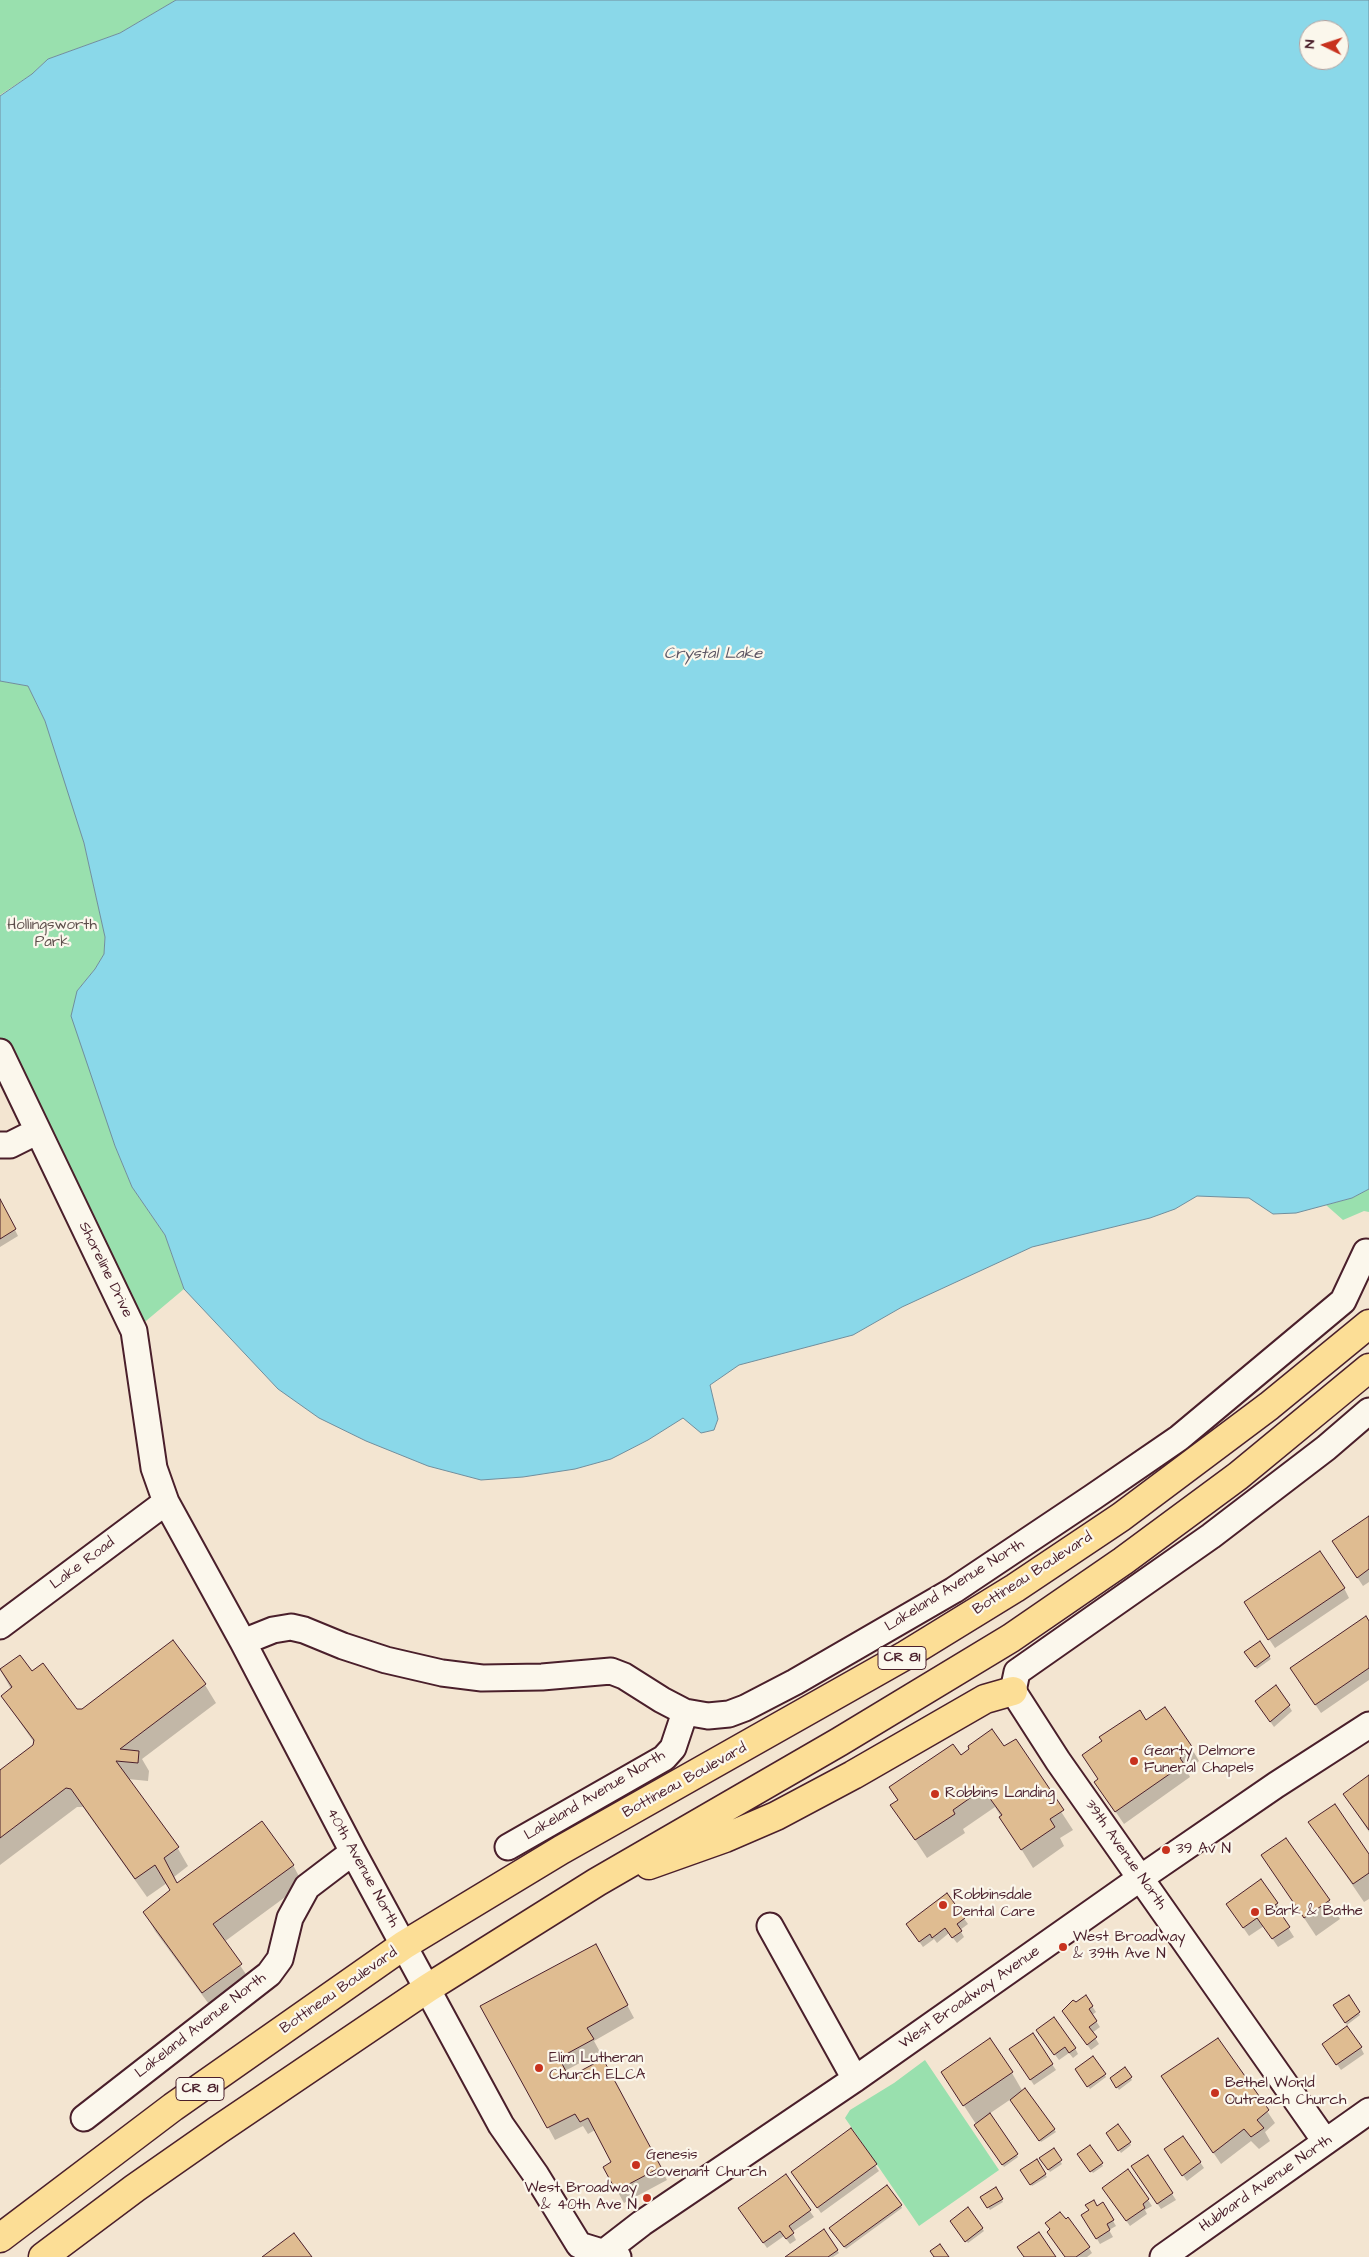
<!DOCTYPE html>
<html>
<head>
<meta charset="utf-8">
<style>
  body { margin:0 }
  #map { position:relative; width:1369px; height:2257px; overflow:hidden; background:#f3e5d1; font-family:"Architects Daughter",sans-serif }
  canvas { display:block }
  .north { position:absolute; left:1299px; top:20px; width:50px; height:50px; box-sizing:border-box; background:#fbf7ec; border:1px solid #b4a19f; border-radius:50%; rotate:274deg; font-size:14px; font-weight:700; line-height:20px; text-align:center; color:#4a1f2b }
  .north::after { content:''; display:block; margin:auto; width:18px; height:22px; background:#c8321e; clip-path:polygon(50% 0,100% 100%,50% 72%,0 100%) }
</style>
</head>
<body>
<div id="map">
<canvas width="1369" height="2257"></canvas>
<div class="north">N</div>
</div>
<script>
const g = document.querySelector('canvas').getContext('2d');
g.lineJoin = 'round';
function paint(path, color) {
  g.fillStyle = color;
  g.fill(path, 'evenodd');
}
function toPath(rows) {
  const path = new Path2D();
  for (const r of rows) {
    path.moveTo(r[0], r[1]);
    for (let i = 2; i < r.length; i += 2) path.lineTo(r[i], r[i + 1]);
  }
  return path;
}
function trace(path, color, width, dash) {
  g.strokeStyle = color;
  g.lineWidth = width;
  g.lineCap = dash ? 'butt' : 'round';
  g.setLineDash(dash || []);
  g.stroke(path);
}
function drawText(font, color, halo, rows, align = 'center') {
  g.font = font + ' "Architects Daughter",sans-serif';
  g.lineWidth = 4.5;
  g.setLineDash([]);
  g.textBaseline = 'middle';
  g.strokeStyle = halo;
  g.fillStyle = color;
  for (const [text, x, y, turn = 0] of rows) {
    g.save();
    g.translate(x, y);
    g.rotate((+turn || 0) * Math.PI / 180);
    g.textAlign = isNaN(turn) ? turn : align;
    if (halo) g.strokeText(text, 0, 0);
    g.fillText(text, 0, 0);
    g.restore();
  }
}
const green = toPath([
  [0,0,176,0,120,33,48,59,32,74,0,95],
  [0,681,28,686,45,721,68,788,84,843,105,936,104,954,95,969,77,991,99,1092,115,1146,132,1187,165,1235,184,1289,134,1331,0,1052],
  [1369,1189,1369,1212,1364,1211,1343,1220,1326,1205,1352,1198],
  [925,2060,999,2170,919,2226,845,2118,850,2110,894,2083]
]);
const water = toPath([
  [176,0,1369,0,1369,1189,1352,1198,1296,1213,1273,1214,1249,1198,1197,1196,1175,1209,1150,1218,1032,1247,902,1307,853,1335,739,1365,710,1385,718,1419,714,1430,701,1433,683,1418,648,1440,611,1459,575,1469,523,1477,481,1480,428,1466,366,1441,319,1418,278,1389,184,1289,165,1235,132,1187,115,1146,71,1016,77,991,95,969,104,954,105,937,84,843,45,721,28,686,0,681,0,96,32,74,48,59,120,33,176,0],
  [1309,30,1339,30,1339,60,1309,60,1309,30]
]);
const shadow = toPath([
  [0,1200,18,1236,0,1247],
  [1369,1517,1369,1582,1363,1586,1339,1550],
  [1344,1588,1349,1598,1275,1648,1251,1612],
  [1369,1623,1369,1680,1321,1713,1297,1677],
  [173,1642,205,1685,216,1703,142,1759,149,1771,148,1781,128,1779,177,1847,188,1866,174,1877,177,1884,293,1865,303,1884,224,1942,252,1983,214,2011,155,1931,145,1913,171,1890,167,1883,147,1897,83,1807,77,1807,0,1865,0,1772,35,1744,2,1696,11,1689,1,1671,19,1656,32,1673,77,1710,82,1710],
  [1259,1643,1271,1659,1257,1669,1246,1652],
  [1289,1706,1292,1711,1274,1727,1260,1707],
  [1146,1722,1192,1749,1199,1761,1187,1771,1190,1777,1124,1824,1096,1783],
  [1015,1741,1073,1830,1060,1838,1064,1846,1033,1868,995,1807,963,1829,965,1833,927,1858,892,1805,898,1801,890,1788,960,1757,1004,1748],
  [1369,1776,1369,1832,1344,1794],
  [1310,1823,1369,1856,1369,1899,1364,1902],
  [1263,1856,1329,1901,1340,1919,1316,1936],
  [1261,1881,1277,1904,1282,1913,1280,1915,1294,1937,1278,1947,1264,1926,1249,1936,1233,1913],
  [947,1895,968,1924,960,1930,964,1937,957,1943,949,1933,937,1943,934,1939,923,1947,911,1930],
  [602,1958,634,2018,594,2041,600,2052,565,2071,568,2078,610,2073,667,2180,624,2203,604,2167,613,2162,595,2130,588,2134,583,2126,555,2140,482,2006],
  [1348,1996,1360,2015,1347,2025,1334,2005],
  [1092,2006,1096,2012,1092,2015,1100,2027,1092,2033,1099,2044,1091,2050,1067,2017],
  [1032,2035,1056,2070,1034,2085,1014,2055],
  [1041,2036,1075,2048,1078,2054,1073,2058,1069,2053,1059,2060],
  [1361,2048,1364,2054,1341,2070,1327,2050],
  [1092,2058,1106,2077,1090,2089,1076,2070],
  [1125,2069,1132,2080,1119,2090,1111,2078],
  [942,2072,1012,2073,1023,2092,1025,2090,1056,2132,1041,2142,1011,2099,989,2114,1018,2157,1004,2167],
  [1170,2089,1267,2111,1275,2123,1265,2132,1270,2141,1259,2149,1251,2141,1221,2164],
  [1118,2126,1131,2145,1121,2153,1108,2133],
  [851,2130,879,2171,821,2213,796,2178],
  [1090,2146,1103,2166,1093,2173,1080,2157],
  [1053,2150,1062,2164,1050,2172,1041,2158],
  [1169,2155,1200,2162,1204,2168,1187,2181],
  [1148,2156,1176,2200,1161,2209,1136,2172],
  [1036,2161,1047,2177,1032,2186,1022,2171],
  [1128,2171,1152,2206,1145,2210,1147,2214,1130,2226,1107,2194],
  [785,2176,814,2217,792,2232,796,2240,790,2244,784,2236,767,2248,743,2214],
  [996,2189,1003,2202,990,2210,982,2197],
  [1103,2204,1116,2226,1109,2230,1113,2237,1100,2244,1083,2215],
  [901,2206,902,2208,846,2249,832,2230],
  [953,2224,982,2228,984,2231,968,2243],
  [1051,2230,1089,2248,1092,2253,1087,2257,1065,2257],
  [824,2231,839,2253,833,2257,787,2257]
]);
const building = toPath([
  [0,1199,16,1229,0,1239,0,1199],
  [1369,1516,1369,1569,1357,1578,1332,1541,1369,1516],
  [1320,1551,1345,1588,1268,1640,1244,1602,1320,1551],
  [1366,1616,1369,1621,1369,1668,1315,1705,1290,1668,1366,1616],
  [173,1640,206,1684,120,1749,139,1751,138,1763,116,1761,179,1847,164,1858,177,1883,262,1821,294,1865,213,1924,242,1964,202,1993,143,1912,170,1890,155,1865,135,1879,71,1789,66,1788,0,1838,0,1770,33,1745,34,1740,1,1696,12,1687,0,1669,20,1655,32,1671,43,1663,77,1709,82,1709,173,1640],
  [1260,1641,1270,1656,1255,1667,1244,1652,1260,1641],
  [1276,1685,1290,1705,1270,1722,1255,1701,1276,1685],
  [1165,1707,1193,1748,1180,1758,1184,1764,1115,1812,1094,1782,1098,1779,1082,1755,1102,1741,1099,1737,1140,1710,1146,1720,1165,1707],
  [992,1729,1004,1746,1016,1739,1064,1810,1050,1819,1055,1827,1021,1850,999,1817,1002,1815,983,1789,953,1810,955,1814,915,1840,890,1805,898,1800,889,1787,953,1744,961,1755,969,1749,968,1746,992,1729],
  [1369,1775,1369,1830,1343,1794,1369,1775],
  [1335,1804,1369,1854,1369,1873,1353,1884,1308,1822,1335,1804],
  [1286,1838,1330,1900,1304,1918,1261,1855,1286,1838],
  [1261,1879,1278,1903,1275,1905,1290,1927,1272,1939,1257,1918,1243,1928,1226,1904,1261,1879],
  [947,1893,965,1918,957,1924,962,1931,952,1938,945,1928,932,1938,930,1934,919,1942,906,1924,947,1893],
  [596,1944,628,2005,587,2028,594,2039,559,2058,569,2077,603,2059,661,2167,616,2191,603,2167,611,2162,588,2118,580,2122,575,2114,547,2128,480,2006,596,1944],
  [1086,1995,1093,2006,1089,2009,1097,2021,1089,2027,1097,2037,1087,2045,1062,2011,1073,2000,1076,2002,1086,1995],
  [1349,1995,1360,2012,1345,2023,1333,2005,1349,1995],
  [1054,2017,1076,2048,1069,2053,1065,2047,1054,2055,1036,2030,1054,2017],
  [1347,2026,1362,2047,1336,2065,1322,2044,1347,2026],
  [1033,2033,1053,2064,1030,2080,1009,2049,1033,2033],
  [990,2038,1013,2072,963,2106,941,2072,990,2038],
  [1218,2038,1269,2110,1257,2120,1264,2128,1251,2137,1244,2129,1213,2153,1161,2076,1218,2038],
  [1093,2056,1106,2074,1087,2087,1075,2069,1093,2056],
  [1125,2067,1132,2077,1116,2088,1110,2078,1125,2067],
  [1025,2088,1055,2129,1039,2141,1010,2100,1025,2088],
  [990,2113,1018,2154,1002,2165,974,2125,990,2113],
  [1118,2124,1131,2142,1118,2151,1106,2133,1118,2124],
  [851,2128,877,2164,817,2208,791,2172,851,2128],
  [1183,2136,1201,2162,1182,2176,1164,2149,1183,2136],
  [1090,2145,1103,2163,1090,2172,1077,2154,1090,2145],
  [1054,2148,1062,2160,1048,2170,1039,2158,1054,2148],
  [1148,2155,1173,2193,1157,2204,1131,2166,1148,2155],
  [1037,2159,1046,2174,1030,2185,1020,2170,1037,2159],
  [1128,2169,1149,2199,1143,2204,1145,2208,1126,2221,1102,2188,1128,2169],
  [786,2174,811,2210,789,2226,794,2233,786,2239,780,2231,763,2243,738,2208,786,2174],
  [887,2185,902,2205,844,2247,829,2228,887,2185],
  [996,2187,1003,2199,987,2208,980,2197,996,2187],
  [1094,2200,1097,2206,1103,2202,1114,2220,1107,2224,1110,2230,1096,2239,1081,2215,1089,2210,1085,2205,1094,2200],
  [968,2207,983,2228,965,2242,950,2221,968,2207],
  [1060,2212,1066,2219,1068,2217,1090,2247,1076,2257,1065,2257,1047,2232,1050,2229,1045,2223,1060,2212],
  [824,2229,838,2250,828,2257,785,2257,824,2229],
  [1039,2232,1056,2257,1024,2257,1017,2247,1039,2232],
  [294,2233,312,2257,262,2257,294,2233],
  [940,2244,949,2257,934,2257,930,2251,940,2244]
]);
const minor = toPath([
  [0,1052,134,1331,154,1468,166,1502,243,1642,353,1852,501,2125,536,2175,579,2245,618,2257],
  [0,1145,10,1145,38,1131],
  [0,1626,166,1502],
  [243,1642,273,1630,291,1627,304,1630,343,1646,386,1660,442,1673,482,1678,542,1677,611,1671,624,1676,662,1700,685,1712],
  [508,1847,664,1758,673,1748,685,1712,708,1716,729,1714,745,1708,795,1682,954,1590,1093,1497,1179,1438,1343,1301,1366,1252],
  [770,1926,855,2079],
  [84,2118,269,1974,280,1959,290,1918,307,1887,353,1852],
  [1325,2141,1058,1761,1013,1691,1017,1672,1211,1536,1326,1448,1369,1411],
  [598,2257,642,2223,855,2079,1142,1877,1276,1785,1369,1725],
  [1163,2257,1369,2111]
]);
const major = toPath([
  [649,1865,725,1838,776,1816,853,1775,985,1699,1013,1691],
  [0,2238,173,2107,404,1945,561,1850,906,1655,1015,1588,1121,1517,1269,1406,1369,1324],
  [43,2257,135,2188,218,2130,428,1988,597,1882,839,1742,1011,1638,1123,1561,1238,1476,1369,1368]
]);
const markers = [
  [1134,1761,5,"#c8321e"],
  [935,1794,5,"#c8321e"],
  [1166,1850,5,"#c8321e"],
  [943,1905,5,"#c8321e"],
  [1255,1912,5,"#c8321e"],
  [1063,1947,5,"#c8321e"],
  [539,2068,5,"#c8321e"],
  [1215,2093,5,"#c8321e"],
  [636,2165,5,"#c8321e"],
  [647,2198,5,"#c8321e"]
];
const shields = [
  [902,1658,48],
  [200,2089,48]
];
const shieldNames = [
  ["CR 81",902,1658],
  ["CR 81",200,2089]
];
const parkNames = [
  ["Hollingsworth",52,926],
  ["Park",52,943]
];
const streetNames = [
  ["Shoreline Drive",105,1270,64],
  ["Lake Road",83,1564,-37],
  ["Bottineau Boulevard",1033,1574,-33],
  ["Lakeland Avenue North",955,1586,-32],
  ["Bottineau Boulevard",685,1781,-29],
  ["Lakeland Avenue North",595,1796,-31],
  ["39th Avenue North",1125,1855,55],
  ["40th Avenue North",362,1868,61],
  ["Bottineau Boulevard",339,1991,-35],
  ["West Broadway Avenue",970,1998,-35],
  ["Lakeland Avenue North",201,2026,-38],
  ["Hubbard Avenue North",1266,2184,-35]
];
const poiNames = [
  ["Gearty Delmore",1144,1752],
  ["Funeral Chapels",1144,1769],
  ["Robbins Landing",945,1794],
  ["39 Av N",1176,1850],
  ["Robbinsdale",953,1896],
  ["Dental Care",953,1913],
  ["Bark & Bathe",1265,1912],
  ["West Broadway",1073,1938],
  ["& 39th Ave N",1073,1955],
  ["Elim Lutheran",549,2059],
  ["Church ELCA",549,2076],
  ["Bethel World",1225,2084],
  ["Outreach Church",1225,2101],
  ["Genesis",646,2156],
  ["Covenant Church",646,2173],
  ["West Broadway",637,2189,"right"],
  ["& 40th Ave N",637,2206,"right"]
];
const waterNames = [
  ["Crystal Lake",713,655]
];
paint(green, '#99e0ae');
paint(water, '#8ad8e9');
trace(water, '#708e9d', 1);
paint(shadow, '#0003');
paint(building, '#dfbc91');
trace(building, '#4a1f2b', 1);
trace(minor, '#4a1f2b', 29);
trace(major, '#4a1f2b', 31);
trace(minor, '#fbf7ec', 25);
trace(major, '#fcde96', 28);
for (const [x, y, r, color] of markers) {
  const dot = new Path2D();
  dot.arc(x, y, r, 0, 2 * Math.PI);
  g.fillStyle = color;
  g.fill(dot);
  trace(dot, '#fbf7ec', 2);
}
for (const [x, y, w] of shields) {
  const box = new Path2D();
  box.roundRect(x - w / 2, y - 11.5, w, 23, 4);
  g.fillStyle = '#fbf7ec';
  g.fill(box);
  trace(box, '#4a1f2b', 1);
}
drawText('bold 14px', '#4a1f2b', null, shieldNames);
drawText('15px', '#5e4f4c', '#fbf7ec', parkNames);
drawText('15px', '#4a1f2b', '#fbf7ec', streetNames);
drawText('15px', '#4a1f2b', '#fbf7ec', poiNames, 'left');
drawText('italic 16px', '#5d5664', '#fbf7ec', waterNames);
</script>
</body>
</html>
